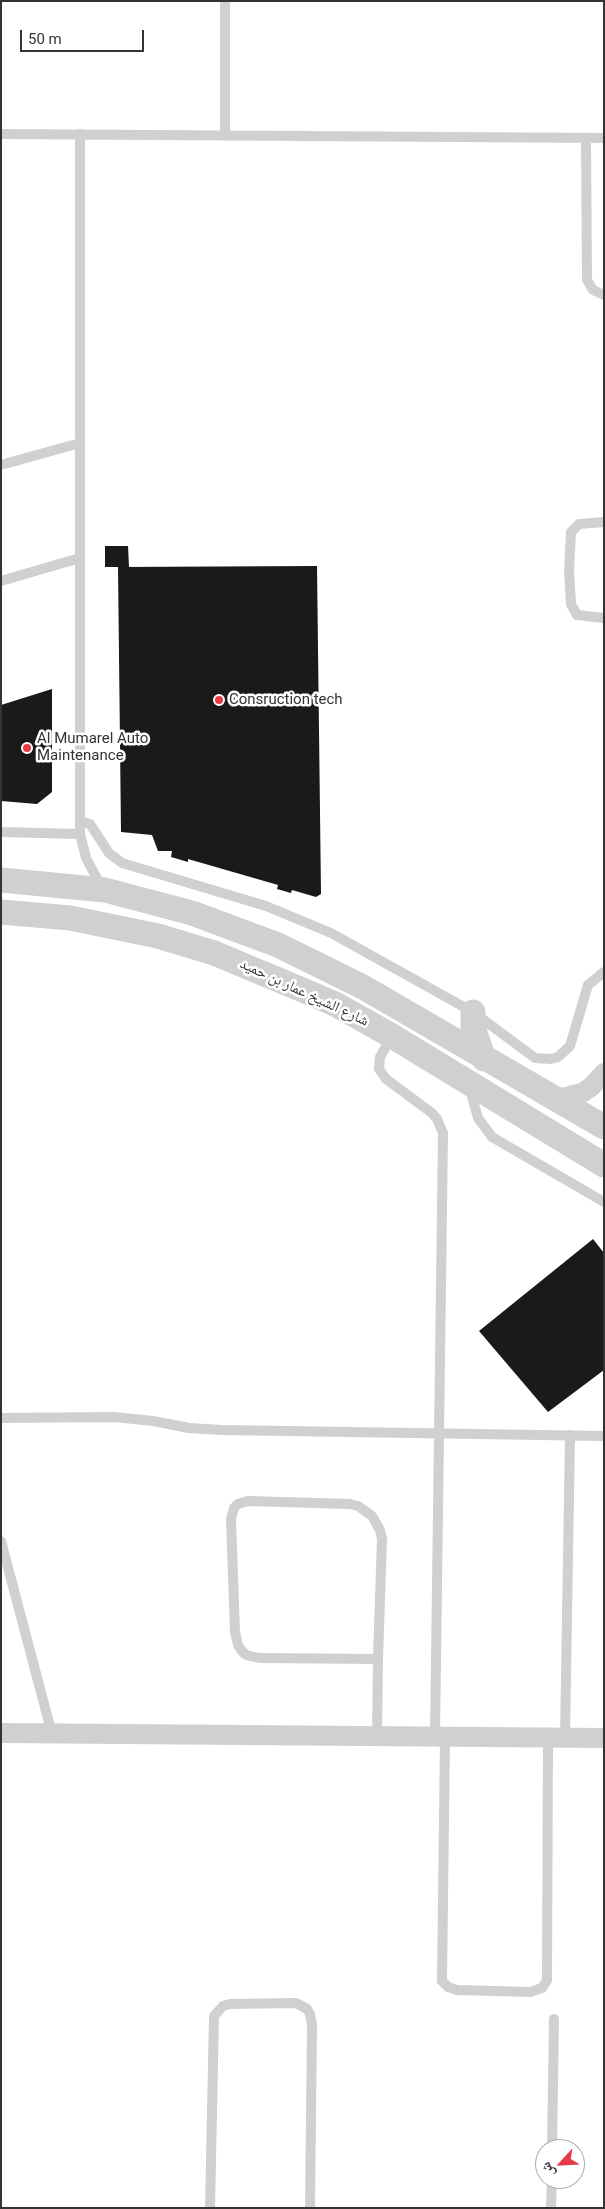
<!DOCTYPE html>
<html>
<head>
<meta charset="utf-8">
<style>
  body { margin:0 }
  #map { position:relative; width:605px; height:2209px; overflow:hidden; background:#fff; font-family:Roboto,"Noto Naskh Arabic",sans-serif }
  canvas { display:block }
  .frame { position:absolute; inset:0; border:2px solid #333; pointer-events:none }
  .north { position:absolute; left:535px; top:2139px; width:50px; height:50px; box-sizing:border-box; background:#fff; border:1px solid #adadad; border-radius:50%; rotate:245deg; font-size:14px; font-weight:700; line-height:20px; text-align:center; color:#333 }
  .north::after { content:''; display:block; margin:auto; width:18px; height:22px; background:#e63946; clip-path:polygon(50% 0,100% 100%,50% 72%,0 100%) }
  .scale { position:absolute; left:20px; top:30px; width:124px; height:22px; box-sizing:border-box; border:2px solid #333; border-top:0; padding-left:6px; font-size:15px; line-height:18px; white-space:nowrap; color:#333; -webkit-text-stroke:4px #fff; paint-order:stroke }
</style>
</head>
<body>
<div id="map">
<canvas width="605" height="2209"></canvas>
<div class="frame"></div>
<div class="north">ش</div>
<div class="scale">50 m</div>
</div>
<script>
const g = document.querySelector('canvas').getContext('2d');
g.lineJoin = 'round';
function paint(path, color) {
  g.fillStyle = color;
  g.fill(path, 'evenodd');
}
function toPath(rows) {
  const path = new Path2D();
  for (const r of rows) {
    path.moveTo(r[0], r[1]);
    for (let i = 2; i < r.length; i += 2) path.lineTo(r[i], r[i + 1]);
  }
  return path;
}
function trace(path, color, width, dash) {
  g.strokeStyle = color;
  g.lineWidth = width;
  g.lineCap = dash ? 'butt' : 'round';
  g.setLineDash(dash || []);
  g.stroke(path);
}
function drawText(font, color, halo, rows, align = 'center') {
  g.font = font + ' Roboto,"Noto Naskh Arabic",sans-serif';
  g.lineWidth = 5;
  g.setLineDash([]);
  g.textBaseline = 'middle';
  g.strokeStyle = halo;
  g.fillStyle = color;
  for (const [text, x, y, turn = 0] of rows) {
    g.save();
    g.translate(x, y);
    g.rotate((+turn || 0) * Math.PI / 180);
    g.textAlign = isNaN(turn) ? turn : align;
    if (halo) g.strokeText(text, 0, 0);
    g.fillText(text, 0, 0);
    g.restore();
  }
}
const building = toPath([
  [105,546,128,546,129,567,105,567],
  [317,566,321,894,316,897,292,890,291,893,277,889,278,885,188,859,188,862,171,857,172,851,158,851,152,835,121,832,118,567],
  [52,689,52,792,37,804,1,801,1,705],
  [593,1239,604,1253,604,1370,548,1412,479,1331]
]);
const service = toPath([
  [1,134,604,138],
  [80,134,80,834,86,858,101,886],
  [225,135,225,1],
  [586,138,587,280,593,290,604,295],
  [1,465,80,443],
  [604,522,579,524,571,532,569,571,571,604,577,615,604,618],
  [1,581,80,558],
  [80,821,90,824,109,853,122,863,266,906,331,933,473,1012,535,1058,551,1059,558,1057,570,1046,588,985,604,972],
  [1,832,80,834],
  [392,1036,380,1057,379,1069,386,1079,432,1113,437,1119,443,1133,435,1737],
  [469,1086,478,1118,492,1137,604,1202],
  [1,1418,114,1417,153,1421,189,1428,222,1430,604,1436],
  [248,1501,350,1504,358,1506,372,1516,380,1530,382,1539,378,1659,259,1658,246,1655,241,1650,238,1645,235,1632,231,1519,234,1508,238,1504,248,1501],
  [1,1541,52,1734],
  [377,1737,378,1659],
  [445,1738,442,1981,448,1987,457,1990,530,1992,542,1988,547,1980,548,1738],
  [565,1738,570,1435],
  [552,2149,554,2019],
  [210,2208,214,2016,223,2006,230,2004,296,2003,307,2009,310,2014,312,2025,310,2208],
  [551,2208,552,2179]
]);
const minor = toPath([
  [551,1097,562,1098,582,1093,591,1087,604,1073],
  [1,1733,604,1738]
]);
const tertiary = toPath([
  [1,880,105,890,192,913,278,945,363,987,604,1127],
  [1,912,70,918,158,936,214,953,305,991,335,1004,392,1036,604,1165],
  [473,1012,473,1027,484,1059]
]);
const markers = [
  [219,700,5,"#e63946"],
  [27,748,5,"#e63946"]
];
const poiNames = [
  ["Consruction tech",229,700],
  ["Al Mumarel Auto",37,739],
  ["Maintenance",37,756]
];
const streetNames = [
  ["شارع الشيخ عمار بن حميد",304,993,25]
];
paint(building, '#1a1a1a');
trace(service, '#d0d0d0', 10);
trace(minor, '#d0d0d0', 20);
trace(tertiary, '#d0d0d0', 25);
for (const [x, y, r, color] of markers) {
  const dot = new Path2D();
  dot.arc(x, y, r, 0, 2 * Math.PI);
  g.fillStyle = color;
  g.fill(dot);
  trace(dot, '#fff', 2);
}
drawText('15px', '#333', '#fff', poiNames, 'left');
drawText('15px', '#333', '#fff', streetNames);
</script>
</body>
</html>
